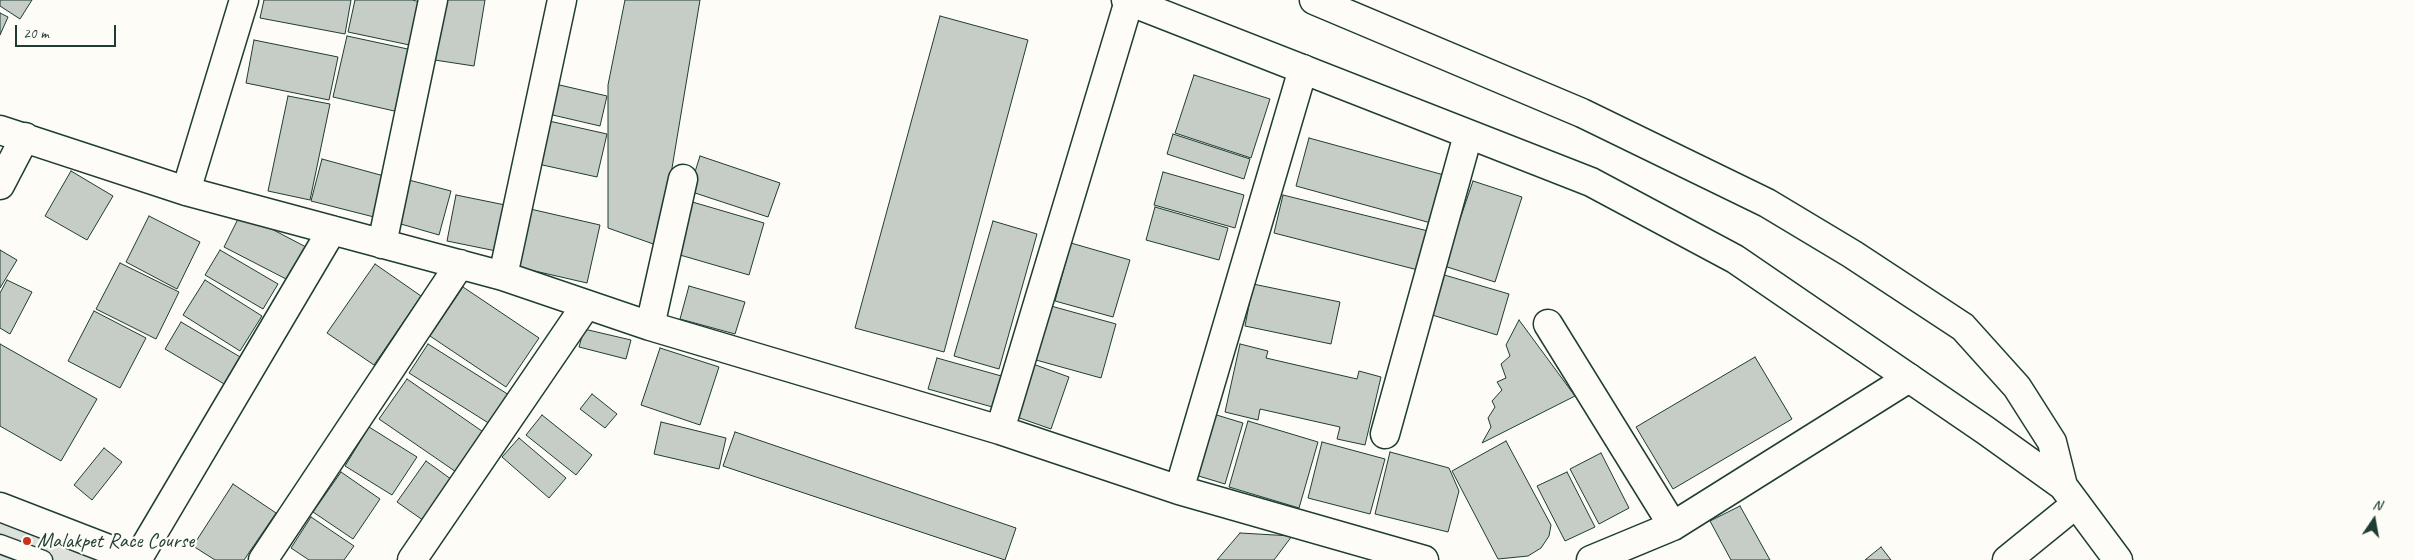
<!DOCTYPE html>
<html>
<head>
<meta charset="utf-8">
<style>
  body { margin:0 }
  #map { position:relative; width:2414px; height:560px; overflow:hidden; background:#fdfcf7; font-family:Caveat,sans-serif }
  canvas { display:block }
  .north { position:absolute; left:2349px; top:495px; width:50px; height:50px; -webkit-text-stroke:4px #fdfcf7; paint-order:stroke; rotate:12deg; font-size:14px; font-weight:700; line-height:20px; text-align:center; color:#1f3d34 }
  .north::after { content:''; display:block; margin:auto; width:18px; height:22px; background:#1f3d34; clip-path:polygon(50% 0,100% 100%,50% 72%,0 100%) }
  .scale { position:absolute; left:15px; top:25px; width:101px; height:22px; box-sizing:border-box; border:2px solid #1f3d34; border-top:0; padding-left:6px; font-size:15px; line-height:18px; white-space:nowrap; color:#1f3d34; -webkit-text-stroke:4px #fdfcf7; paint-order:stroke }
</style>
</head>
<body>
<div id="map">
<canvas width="2414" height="560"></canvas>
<div class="north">N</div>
<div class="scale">20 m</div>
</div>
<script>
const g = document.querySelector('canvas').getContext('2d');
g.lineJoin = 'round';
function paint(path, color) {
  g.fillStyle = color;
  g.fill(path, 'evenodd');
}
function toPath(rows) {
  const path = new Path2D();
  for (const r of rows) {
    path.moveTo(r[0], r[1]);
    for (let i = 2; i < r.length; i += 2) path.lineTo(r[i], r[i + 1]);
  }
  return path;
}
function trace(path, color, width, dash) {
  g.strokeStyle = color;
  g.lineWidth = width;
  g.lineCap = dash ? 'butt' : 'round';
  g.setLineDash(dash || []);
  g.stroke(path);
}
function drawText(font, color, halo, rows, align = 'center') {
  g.font = font + ' Caveat,sans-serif';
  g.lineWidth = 4.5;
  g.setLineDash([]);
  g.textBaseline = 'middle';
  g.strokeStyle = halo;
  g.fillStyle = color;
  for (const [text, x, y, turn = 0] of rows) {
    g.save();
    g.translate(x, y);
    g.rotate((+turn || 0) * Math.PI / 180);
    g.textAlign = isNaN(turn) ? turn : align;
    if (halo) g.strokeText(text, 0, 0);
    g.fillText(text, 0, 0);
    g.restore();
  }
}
const green = toPath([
  [0,521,107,560,0,560]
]);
const building = toPath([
  [0,0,32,0,20,19,0,6,0,0],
  [264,0,351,0,345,34,260,18,264,0],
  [355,0,412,0,429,4,419,47,348,32,355,0],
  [438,0,485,0,474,66,428,59,438,0],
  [625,0,700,0,659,246,608,228,608,85,625,0],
  [0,13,8,17,0,35,0,13],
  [940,16,1028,40,944,352,855,328,940,16],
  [347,36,417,51,403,113,333,97,347,36],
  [254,40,338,57,329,100,246,83,254,40],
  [1194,75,1270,99,1251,158,1175,133,1194,75],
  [551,83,607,96,600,126,544,113,551,83],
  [288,96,330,104,310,200,268,191,288,96],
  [549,121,607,134,597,177,538,164,549,121],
  [1173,134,1250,159,1244,179,1167,154,1173,134],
  [1309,138,1444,175,1431,223,1296,186,1309,138],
  [700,156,780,183,768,217,689,191,700,156],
  [322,159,384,176,374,217,311,201,322,159],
  [71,171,113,196,87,240,45,216,71,171],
  [1163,172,1244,195,1235,228,1154,205,1163,172],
  [405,179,451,191,439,235,394,222,405,179],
  [1473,181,1522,197,1495,282,1444,266,1473,181],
  [456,195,515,207,506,253,447,241,456,195],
  [1283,195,1428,231,1418,270,1274,233,1283,195],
  [689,201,764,223,749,275,673,253,689,201],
  [1155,207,1228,228,1219,260,1146,240,1155,207],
  [526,208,600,225,587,283,513,266,526,208],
  [241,213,306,247,288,280,224,247,241,213],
  [149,216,200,242,177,289,126,262,149,216],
  [993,221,1037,234,999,369,954,356,993,221],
  [1071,243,1130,260,1113,317,1055,301,1071,243],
  [0,250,17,260,0,288,0,250],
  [220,250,278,284,263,309,205,275,220,250],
  [120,263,179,292,156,339,96,309,120,263],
  [375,264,421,296,374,365,327,333,375,264],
  [1441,274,1509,294,1497,335,1429,314,1441,274],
  [7,280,32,292,10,334,0,328,0,293,7,280],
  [205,280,262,316,240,351,183,315,205,280],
  [1253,284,1340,302,1331,344,1245,326,1253,284],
  [689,286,745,302,735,334,680,319,689,286],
  [463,287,539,338,506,387,430,336,463,287],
  [1051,306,1116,324,1101,378,1036,360,1051,306],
  [94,311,146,338,120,388,68,361,94,311],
  [1519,320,1575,396,1482,443,1491,427,1488,418,1495,407,1492,401,1502,390,1497,382,1506,378,1501,364,1510,356,1506,345,1519,320],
  [181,322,247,361,231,388,165,349,181,322],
  [584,329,631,340,626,359,579,347,584,329],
  [0,344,97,399,61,461,0,426,0,344],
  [428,344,517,400,498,429,409,373,428,344],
  [1240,344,1268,351,1266,358,1357,379,1359,371,1381,377,1365,445,1337,439,1340,427,1260,409,1258,420,1225,412,1240,344],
  [660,348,719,367,700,425,641,405,660,348],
  [1755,357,1792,419,1673,489,1636,427,1755,357],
  [937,358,1005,377,996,408,928,389,937,358],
  [1030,363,1069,377,1051,429,1011,415,1030,363],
  [407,379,489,436,462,476,379,419,407,379],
  [592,394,617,414,605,428,580,409,592,394],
  [1210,413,1243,423,1225,484,1192,474,1210,413],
  [542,415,592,455,576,475,526,435,542,415],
  [1248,421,1318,442,1299,508,1229,487,1248,421],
  [661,422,726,438,719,469,654,454,661,422],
  [369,427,417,457,392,495,345,466,369,427],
  [735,432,1016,528,1005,560,723,466,735,432],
  [519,438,566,478,549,498,502,457,519,438],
  [1506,441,1551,525,1549,536,1541,548,1528,556,1498,559,1452,471,1506,441],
  [1322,442,1385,459,1370,514,1308,498,1322,442],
  [104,448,122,462,92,500,74,485,104,448],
  [1390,452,1449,468,1459,491,1448,532,1375,514,1390,452],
  [1601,453,1629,508,1599,524,1570,469,1601,453],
  [426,461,455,482,427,523,397,502,426,461],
  [341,472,380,499,353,539,313,512,341,472],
  [1567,472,1595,527,1565,541,1537,486,1567,472],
  [233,484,276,513,244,560,215,560,193,546,233,484],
  [1740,506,1770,560,1731,560,1710,521,1740,506],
  [311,517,354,546,344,560,309,560,291,548,311,517],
  [1240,533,1292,536,1274,560,1217,560,1240,533],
  [1881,547,1891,560,1865,560,1881,547]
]);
const service = toPath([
  [0,544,43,560]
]);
const minor = toPath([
  [0,130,186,191,503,276,650,326,1000,430,1179,490,1424,560],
  [0,185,25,137],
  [186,191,244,0],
  [382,244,433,0],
  [503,276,562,0],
  [1548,324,1673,526],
  [650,326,683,179],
  [1000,430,1129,1],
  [1385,434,1468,135],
  [1179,490,1303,69],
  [0,507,137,560],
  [137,560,332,230],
  [263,560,460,264],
  [412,560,586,305],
  [1591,560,1673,526,1909,378],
  [2007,560,2076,504]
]);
const tertiary = toPath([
  [1126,0,1591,182,1735,259,1985,430,2063,486,2118,560],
  [1314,0,1582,113,1767,203,1852,254,1963,327,2017,387,2052,442,2063,486]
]);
const markers = [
  [27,541,5,"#c8321e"]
];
const poiNames = [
  ["Malakpet Race Course",37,541]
];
paint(green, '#dde0db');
paint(building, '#c6cdc7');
trace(building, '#1f3d34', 1);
trace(service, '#1f3d34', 21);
trace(minor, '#1f3d34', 31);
trace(tertiary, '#1f3d34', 31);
trace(service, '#fdfcf7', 18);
trace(minor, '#fdfcf7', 28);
trace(tertiary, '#fdfcf7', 28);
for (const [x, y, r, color] of markers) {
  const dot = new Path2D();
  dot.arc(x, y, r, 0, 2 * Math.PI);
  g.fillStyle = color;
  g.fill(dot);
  trace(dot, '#fdfcf7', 2);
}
drawText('21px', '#1f3d34', '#fdfcf7', poiNames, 'left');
</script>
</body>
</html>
